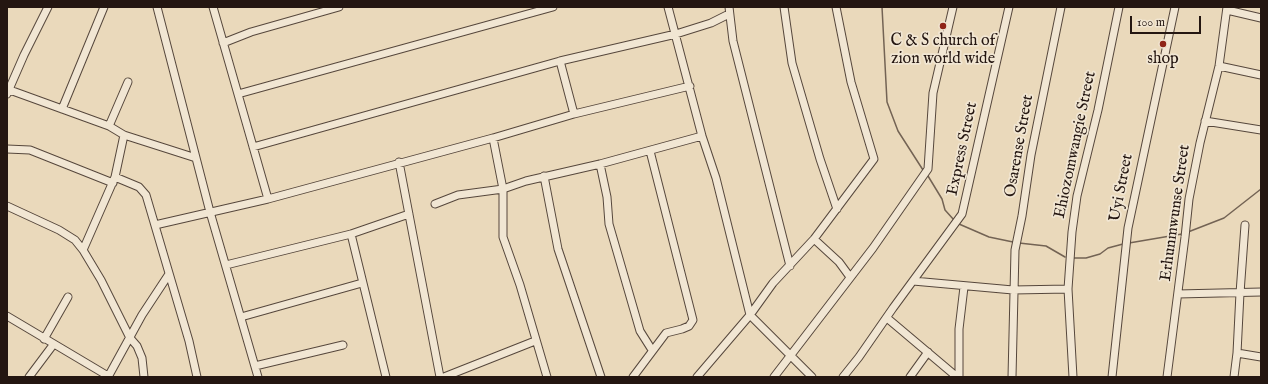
<!DOCTYPE html>
<html>
<head>
<meta charset="utf-8">
<style>
  body { margin:0 }
  #map { position:relative; width:1268px; height:384px; overflow:hidden; background:#ead9bb; font-family:"IM FELL English",serif }
  canvas { display:block }
  .frame { position:absolute; inset:0; border:8px solid #241611; pointer-events:none }
  .scale { position:absolute; left:1130px; top:16px; width:71px; height:18px; box-sizing:border-box; border:2px solid #241611; border-top:0; padding-left:5px; font-size:12px; line-height:14px; white-space:nowrap; color:#241611; -webkit-text-stroke:3px #f1e6d3; paint-order:stroke }
</style>
</head>
<body>
<div id="map">
<canvas width="1268" height="384"></canvas>
<div class="frame"></div>
<div class="scale">100 m</div>
</div>
<script>
const g = document.querySelector('canvas').getContext('2d');
g.lineJoin = 'round';
function toPath(rows) {
  const path = new Path2D();
  for (const r of rows) {
    path.moveTo(r[0], r[1]);
    for (let i = 2; i < r.length; i += 2) path.lineTo(r[i], r[i + 1]);
  }
  return path;
}
function trace(path, color, width, dash) {
  g.strokeStyle = color;
  g.lineWidth = width;
  g.lineCap = dash ? 'butt' : 'round';
  g.setLineDash(dash || []);
  g.stroke(path);
}
function drawText(font, color, halo, rows, align = 'center') {
  g.font = font + ' "IM FELL English",serif';
  g.lineWidth = 3.5;
  g.setLineDash([]);
  g.textBaseline = 'middle';
  g.strokeStyle = halo;
  g.fillStyle = color;
  for (const [text, x, y, turn = 0] of rows) {
    g.save();
    g.translate(x, y);
    g.rotate((+turn || 0) * Math.PI / 180);
    g.textAlign = isNaN(turn) ? turn : align;
    if (halo) g.strokeText(text, 0, 0);
    g.fillText(text, 0, 0);
    g.restore();
  }
}
const stream = toPath([
  [882,7,887,102,898,131,923,170],
  [928,176,942,199,945,210,954,220],
  [959,224,989,237,1013,242],
  [1188,232,1224,218,1261,189],
  [1019,243,1046,246,1065,257],
  [1129,243,1182,234],
  [1073,258,1086,258,1100,254,1108,248,1123,244]
]);
const minor = toPath([
  [157,7,210,212,258,377],
  [213,7,268,199],
  [668,7,702,136],
  [729,7,733,41,790,266],
  [784,7,792,63,820,159,837,209],
  [1227,10,1261,18],
  [223,43,251,32,339,7],
  [560,61,574,114],
  [1219,66,1261,75],
  [7,89,109,126,124,135,196,158],
  [7,94,24,55,48,7],
  [238,94,553,7],
  [62,109,104,7],
  [1205,121,1261,130],
  [109,126,128,82],
  [493,138,503,189,503,237,520,285,547,377],
  [253,147,560,61,676,34,711,23,729,14],
  [7,149,30,150,113,183],
  [399,162,440,377],
  [600,164,607,197,609,224,640,331,652,350],
  [544,176,558,249,601,377],
  [115,177,139,187,146,195,189,341,197,377],
  [435,204,458,195,503,189,526,181,600,164,702,136,716,178,750,315,812,377],
  [7,206,59,230,75,240,83,250,101,280,130,338,137,346,142,358,144,377],
  [155,225,268,199,493,138,574,114,690,86],
  [351,234,386,377],
  [814,239,839,262,850,277],
  [83,250,115,177,124,135],
  [226,265,351,234,409,214],
  [913,281,1013,290,1068,289],
  [1178,294,1261,292],
  [7,316,108,376],
  [241,317,362,283],
  [887,318,957,377],
  [44,339,68,297],
  [1237,353,1261,357],
  [255,366,343,345],
  [29,377,53,345],
  [108,377,142,315,169,274],
  [444,377,535,341],
  [633,377,666,333,682,329,689,326,693,320,650,151],
  [697,377,750,315,773,283,814,239,874,159,851,82,836,7],
  [774,377,873,248,928,169,933,93,953,7],
  [843,377,859,357,893,308,962,214,1009,7],
  [910,377,928,352],
  [959,377,959,329,964,287],
  [1012,377,1015,250,1022,216,1031,155,1061,7],
  [1073,377,1068,289,1072,232,1077,196,1098,110,1119,7],
  [1112,377,1128,228,1175,7],
  [1167,377,1185,237,1189,199,1200,143,1219,66,1227,7],
  [1234,377,1237,353,1240,293,1245,225]
]);
const markers = [
  [943,26,4,"#8f2418"],
  [1163,44,4,"#8f2418"]
];
const poiNames = [
  ["C & S church of",943,42],
  ["zion world wide",943,60],
  ["shop",1163,60]
];
const streetNames = [
  ["Ehiozomwangie Street",1076,145,-78],
  ["Osarense Street",1020,146,-80],
  ["Express Street",963,149,-78],
  ["Uyi Street",1122,188,-79],
  ["Erhunmwunse Street",1176,213,-82]
];
trace(stream, '#736354', 1.5);
trace(minor, '#56473c', 9);
trace(minor, '#f1e6d3', 7);
for (const [x, y, r, color] of markers) {
  const dot = new Path2D();
  dot.arc(x, y, r, 0, 2 * Math.PI);
  g.fillStyle = color;
  g.fill(dot);
  trace(dot, '#f1e6d3', 1.5);
}
drawText('16px', '#241611', '#f1e6d3', poiNames);
drawText('16px', '#241611', '#f1e6d3', streetNames);
</script>
</body>
</html>
